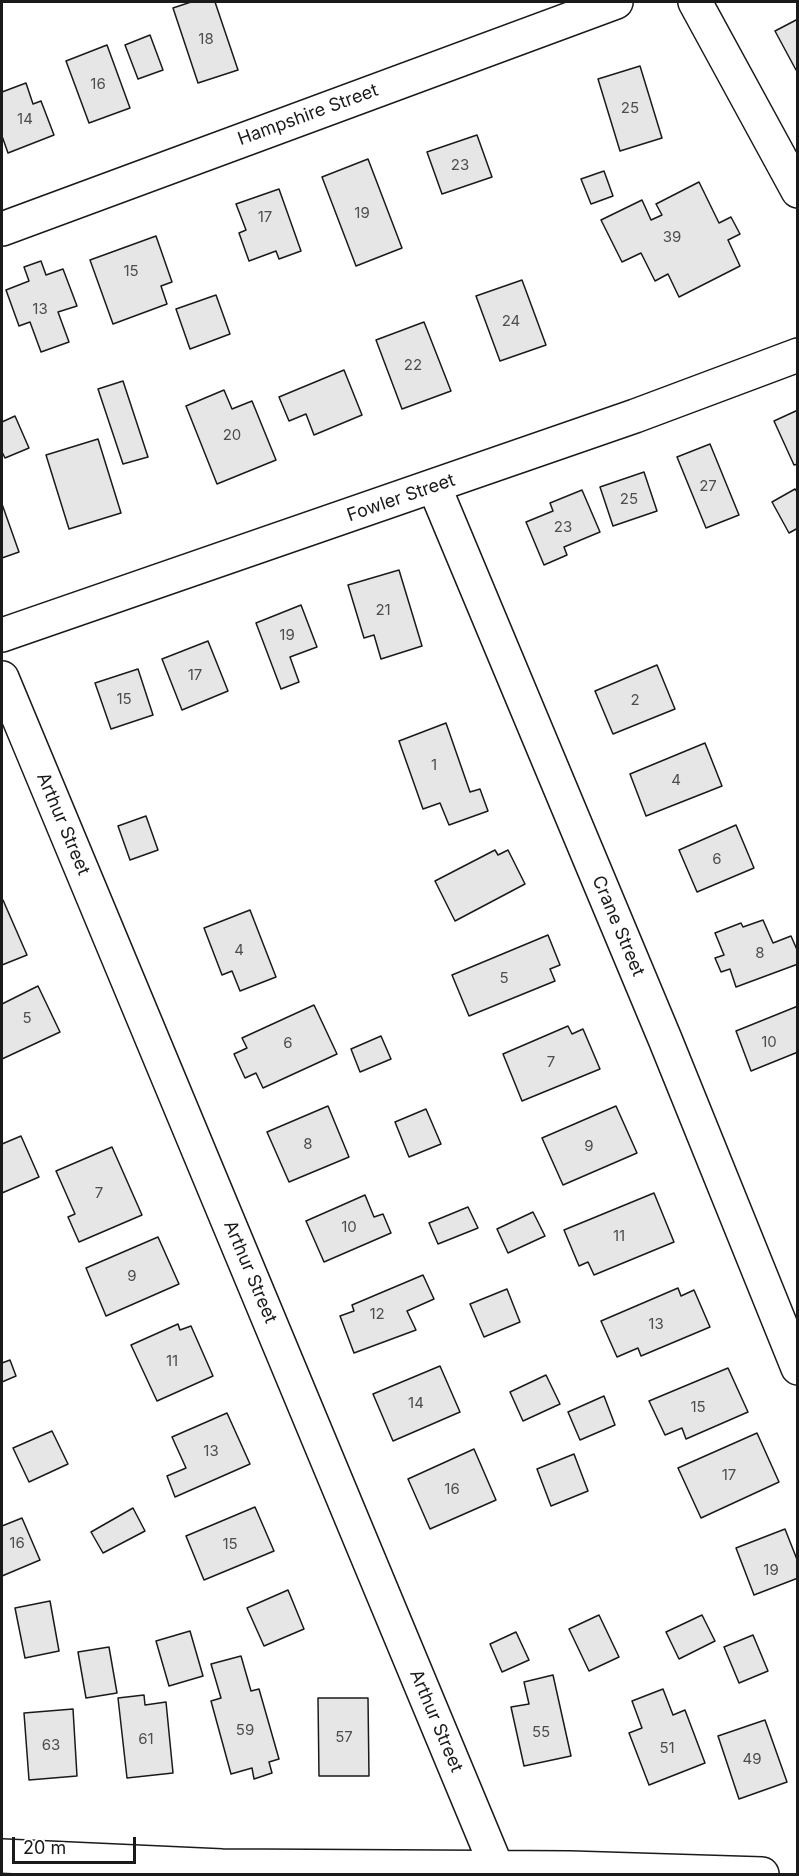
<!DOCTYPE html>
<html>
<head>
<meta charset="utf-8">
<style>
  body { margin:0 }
  #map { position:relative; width:799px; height:1876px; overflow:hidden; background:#fff; font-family:Inter,sans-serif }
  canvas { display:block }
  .frame { position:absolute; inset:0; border:3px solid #1a1a1a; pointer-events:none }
  .scale { position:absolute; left:12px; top:1837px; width:124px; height:27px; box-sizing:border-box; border:3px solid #1a1a1a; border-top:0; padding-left:8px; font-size:18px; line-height:21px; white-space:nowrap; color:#1a1a1a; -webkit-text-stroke:4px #fff; paint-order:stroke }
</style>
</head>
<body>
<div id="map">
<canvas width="799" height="1876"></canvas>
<div class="frame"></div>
<div class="scale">20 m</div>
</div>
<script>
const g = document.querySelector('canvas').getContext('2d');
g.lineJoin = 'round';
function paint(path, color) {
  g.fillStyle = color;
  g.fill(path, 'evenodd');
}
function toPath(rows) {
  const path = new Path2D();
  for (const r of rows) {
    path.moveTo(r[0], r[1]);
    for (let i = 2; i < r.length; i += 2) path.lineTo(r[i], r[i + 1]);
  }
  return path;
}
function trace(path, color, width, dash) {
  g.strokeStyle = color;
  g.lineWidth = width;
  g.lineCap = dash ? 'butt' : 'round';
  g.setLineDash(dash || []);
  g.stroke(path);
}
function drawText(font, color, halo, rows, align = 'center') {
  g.font = font + ' Inter,sans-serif';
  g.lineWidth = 4.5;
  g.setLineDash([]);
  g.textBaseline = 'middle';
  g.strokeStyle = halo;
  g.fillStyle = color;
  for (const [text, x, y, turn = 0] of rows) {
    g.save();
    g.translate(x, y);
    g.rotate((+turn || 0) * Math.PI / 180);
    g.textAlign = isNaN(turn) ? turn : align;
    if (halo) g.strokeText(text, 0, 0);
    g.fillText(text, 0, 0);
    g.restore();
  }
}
const building = toPath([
  [191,2,215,2,238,70,198,83,173,8,191,2],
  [798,19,798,69,796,70,775,31,798,19],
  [150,35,163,70,138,79,125,45,150,35],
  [107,45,130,108,89,123,66,61,107,45],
  [640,66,662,138,620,151,598,79,640,66],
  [26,83,33,104,41,101,54,135,8,153,2,136,2,92,26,83],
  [477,135,492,177,442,194,427,152,477,135],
  [368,159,402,248,356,266,322,177,368,159],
  [604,171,613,196,591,204,581,179,604,171],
  [699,182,719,223,731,217,740,234,728,240,740,266,679,297,668,274,655,281,641,253,622,262,601,220,642,200,651,220,662,215,656,204,699,182],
  [279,189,301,251,279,259,276,251,249,261,239,233,246,230,236,204,279,189],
  [156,236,172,282,161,286,167,304,113,324,90,260,156,236],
  [41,261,46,275,63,269,77,306,58,312,69,342,41,352,30,322,19,326,6,290,29,281,24,267,41,261],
  [522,280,546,345,500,361,476,296,522,280],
  [216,295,230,334,190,349,176,309,216,295],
  [424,322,451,391,402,409,376,340,424,322],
  [344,370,362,415,314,435,306,414,289,421,279,397,344,370],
  [123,381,148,457,123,464,98,389,123,381],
  [224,390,232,409,252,401,276,460,217,484,186,406,224,390],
  [798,410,798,464,794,465,774,421,798,410],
  [15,416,29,448,5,458,2,452,2,422,15,416],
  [98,439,121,513,69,529,46,455,98,439],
  [710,444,739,515,706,528,677,457,710,444],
  [644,472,657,511,613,526,600,487,644,472],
  [795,489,798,493,798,528,789,533,772,502,795,489],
  [582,490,600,532,564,547,567,555,544,565,526,522,553,511,550,503,582,490],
  [2,504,19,552,2,558,2,504],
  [399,570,422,646,381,659,374,635,364,638,348,585,399,570],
  [301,605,317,647,290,657,299,682,281,689,256,623,301,605],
  [208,641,228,691,182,710,162,659,208,641],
  [657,665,675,709,613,734,595,691,657,665],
  [138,669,153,715,111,729,95,683,138,669],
  [446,723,470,792,480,789,488,811,449,825,440,803,423,809,399,741,446,723],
  [705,743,722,786,646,816,630,774,705,743],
  [146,816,158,850,130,860,118,826,146,816],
  [736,825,754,868,697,892,679,850,736,825],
  [495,850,498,855,508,850,525,884,455,921,435,881,495,850],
  [2,900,3,900,27,955,2,965,2,900],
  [250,910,276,977,240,991,232,971,222,975,204,928,250,910],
  [763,920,773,943,791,936,798,952,798,964,736,987,730,969,721,972,715,958,724,955,715,933,741,923,743,927,763,920],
  [548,935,560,965,550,969,555,981,469,1016,452,975,548,935],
  [38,986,60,1032,2,1059,2,1004,38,986],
  [314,1005,337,1054,263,1088,256,1073,245,1078,234,1054,247,1048,242,1038,314,1005],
  [798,1006,798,1052,751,1071,736,1031,798,1006],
  [568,1026,572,1034,583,1029,600,1069,522,1101,503,1054,568,1026],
  [381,1036,391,1059,360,1072,351,1049,381,1036],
  [328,1106,349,1157,289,1182,267,1132,328,1106],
  [616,1106,637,1153,563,1185,542,1138,616,1106],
  [426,1109,441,1144,409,1157,395,1122,426,1109],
  [21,1136,39,1177,2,1193,2,1144,21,1136],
  [112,1147,142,1215,79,1242,68,1217,75,1214,56,1171,112,1147],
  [654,1193,674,1242,594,1275,588,1262,579,1266,564,1230,654,1193],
  [365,1195,374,1217,383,1214,391,1233,324,1262,306,1221,365,1195],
  [468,1207,478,1228,438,1244,429,1223,468,1207],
  [533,1212,545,1236,508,1253,497,1229,533,1212],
  [158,1237,179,1284,106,1316,86,1268,158,1237],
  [423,1275,434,1299,407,1311,416,1330,354,1353,340,1316,354,1311,352,1305,423,1275],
  [678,1288,681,1296,694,1290,710,1327,641,1356,638,1348,617,1357,601,1321,678,1288],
  [507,1289,520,1322,484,1337,470,1304,507,1289],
  [178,1324,180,1330,191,1326,213,1376,157,1401,131,1345,178,1324],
  [10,1360,16,1376,2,1382,2,1363,10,1360],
  [440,1366,460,1412,393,1441,373,1394,440,1366],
  [728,1368,748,1412,686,1439,682,1428,665,1435,649,1401,728,1368],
  [546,1375,560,1404,523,1421,510,1392,546,1375],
  [604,1396,615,1425,580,1440,568,1412,604,1396],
  [227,1413,250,1464,175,1497,167,1476,186,1468,172,1437,227,1413],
  [52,1431,68,1464,29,1482,13,1448,52,1431],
  [757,1433,779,1482,701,1518,678,1468,757,1433],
  [474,1449,496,1500,430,1529,408,1479,474,1449],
  [574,1454,588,1491,551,1506,537,1469,574,1454],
  [255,1507,274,1551,204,1580,186,1536,255,1507],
  [133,1508,145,1531,103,1553,91,1532,133,1508],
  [22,1518,40,1560,2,1576,2,1526,22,1518],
  [785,1529,798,1562,798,1578,754,1595,736,1548,785,1529],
  [288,1590,304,1629,264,1646,247,1608,288,1590],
  [50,1601,59,1651,25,1658,15,1608,50,1601],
  [599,1615,619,1657,589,1671,569,1629,599,1615],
  [702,1615,715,1641,679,1659,666,1632,702,1615],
  [190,1631,203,1676,169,1686,156,1641,190,1631],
  [516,1632,529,1660,502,1672,490,1644,516,1632],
  [753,1635,768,1671,739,1683,724,1647,753,1635],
  [109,1647,117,1693,86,1698,78,1652,109,1647],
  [241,1656,251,1691,259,1689,279,1759,269,1762,272,1773,254,1779,252,1768,231,1774,211,1701,221,1698,211,1664,241,1656],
  [553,1675,571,1756,524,1766,511,1707,529,1704,524,1682,553,1675],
  [663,1689,673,1715,685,1710,705,1763,649,1785,629,1733,642,1728,632,1701,663,1689],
  [144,1695,145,1705,166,1702,173,1773,127,1778,118,1698,144,1695],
  [318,1698,368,1698,369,1776,319,1776,318,1698],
  [73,1709,77,1776,29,1780,24,1713,73,1709],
  [765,1720,787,1782,739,1799,718,1736,765,1720]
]);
const minor = toPath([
  [695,2,798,191],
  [2,229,616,2],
  [434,486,665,1039,798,1368],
  [2,635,635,416,798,355],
  [2,678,497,1868],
  [2,1856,222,1866,570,1868,762,1874]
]);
const numberNames = [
  ["18",206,39],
  ["16",98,84],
  ["25",630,108],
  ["14",25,119],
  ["23",460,165],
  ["19",362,213],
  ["17",265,217],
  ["39",672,237],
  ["15",131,271],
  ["13",40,309],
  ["24",511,321],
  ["22",413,365],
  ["20",232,435],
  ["27",708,486],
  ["25",629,499],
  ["23",563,527],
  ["21",383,610],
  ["19",287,635],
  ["17",195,675],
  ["15",124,699],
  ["2",635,700],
  ["1",434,765],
  ["4",676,780],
  ["6",717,859],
  ["4",239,950],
  ["8",760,953],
  ["5",504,978],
  ["5",27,1018],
  ["10",769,1042],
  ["6",288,1043],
  ["7",551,1062],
  ["8",308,1144],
  ["9",589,1146],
  ["7",99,1193],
  ["10",349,1227],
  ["11",619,1236],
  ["9",132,1276],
  ["12",377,1314],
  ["13",656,1324],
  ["11",172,1361],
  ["14",416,1403],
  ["15",698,1407],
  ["13",211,1451],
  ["17",729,1475],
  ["16",452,1489],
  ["16",17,1543],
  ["15",230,1544],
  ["19",771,1570],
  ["59",245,1730],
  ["55",541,1732],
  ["57",344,1737],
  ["61",146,1739],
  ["63",51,1745],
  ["51",667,1748],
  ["49",752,1759]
];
const streetNames = [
  ["Hampshire Street",308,115,-20],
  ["Fowler Street",401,498,-19],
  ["Arthur Street",63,824,67],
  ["Crane Street",618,926,67],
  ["Arthur Street",250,1272,67],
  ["Arthur Street",436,1721,67]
];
paint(building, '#e6e6e6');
trace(building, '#1a1a1a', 1.5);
trace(minor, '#1a1a1a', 36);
trace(minor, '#fff', 33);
drawText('15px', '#4d4d4d', null, numberNames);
drawText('18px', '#1a1a1a', '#fff', streetNames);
</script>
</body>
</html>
